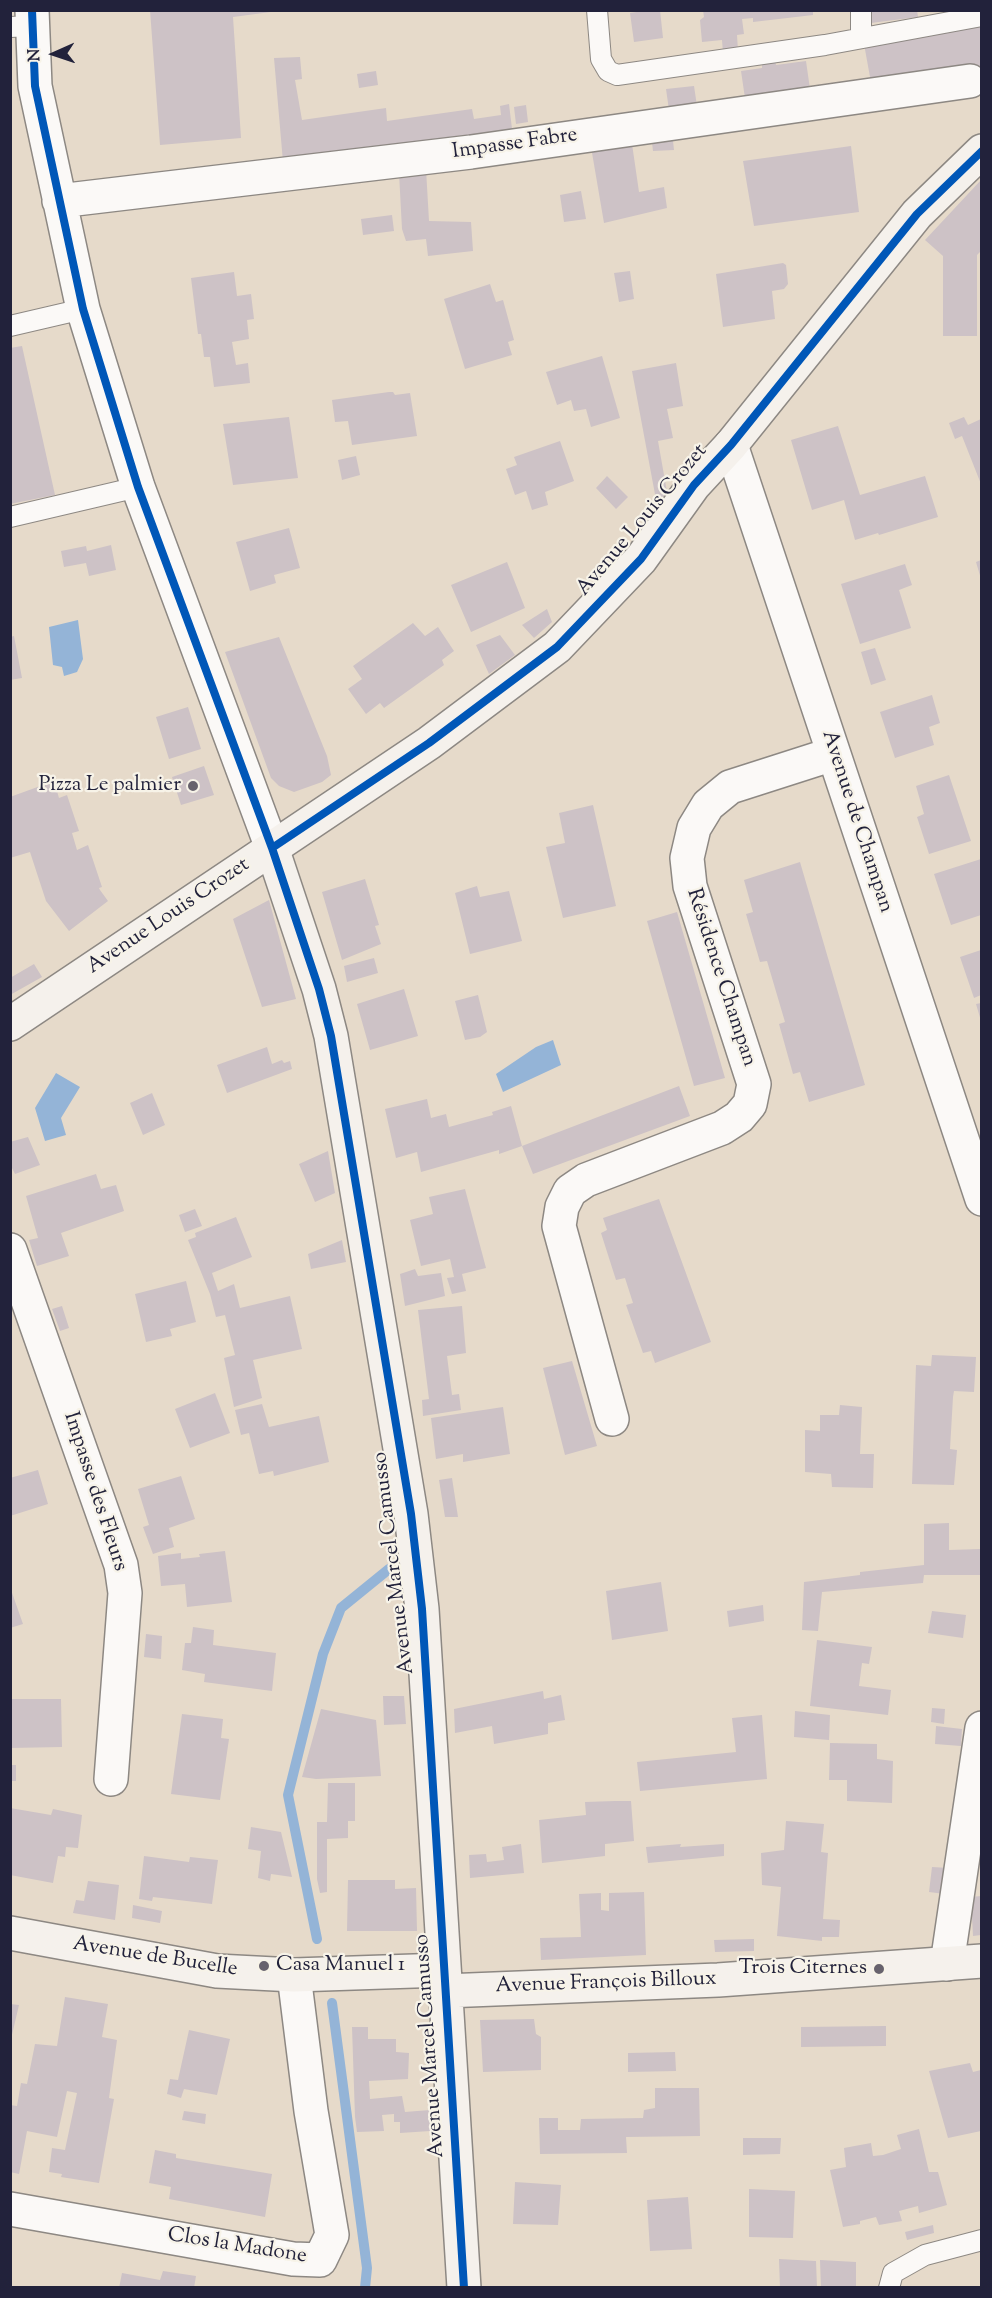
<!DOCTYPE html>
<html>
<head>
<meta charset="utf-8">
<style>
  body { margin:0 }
  #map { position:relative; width:992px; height:2298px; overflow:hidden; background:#e6daca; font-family:"Sorts Mill Goudy",serif }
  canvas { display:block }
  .frame { position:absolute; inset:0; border:12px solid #22223b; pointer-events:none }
  .north { position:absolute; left:24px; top:24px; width:60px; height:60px; -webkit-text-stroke:4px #f7f3e8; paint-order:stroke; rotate:267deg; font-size:16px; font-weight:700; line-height:24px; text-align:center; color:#22223b }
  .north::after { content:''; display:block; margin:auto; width:21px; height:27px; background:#22223b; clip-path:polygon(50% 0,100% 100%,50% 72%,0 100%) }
</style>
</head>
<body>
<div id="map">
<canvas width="992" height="2298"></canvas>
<div class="frame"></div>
<div class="north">N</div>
</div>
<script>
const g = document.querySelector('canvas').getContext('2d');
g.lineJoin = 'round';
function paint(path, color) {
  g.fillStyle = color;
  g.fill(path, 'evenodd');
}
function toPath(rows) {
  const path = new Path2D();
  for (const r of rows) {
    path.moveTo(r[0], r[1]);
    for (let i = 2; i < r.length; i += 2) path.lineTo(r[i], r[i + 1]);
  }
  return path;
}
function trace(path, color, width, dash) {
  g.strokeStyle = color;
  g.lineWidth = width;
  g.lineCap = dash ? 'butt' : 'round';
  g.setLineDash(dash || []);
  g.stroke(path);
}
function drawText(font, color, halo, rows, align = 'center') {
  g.font = font + ' "Sorts Mill Goudy",serif';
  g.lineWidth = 4.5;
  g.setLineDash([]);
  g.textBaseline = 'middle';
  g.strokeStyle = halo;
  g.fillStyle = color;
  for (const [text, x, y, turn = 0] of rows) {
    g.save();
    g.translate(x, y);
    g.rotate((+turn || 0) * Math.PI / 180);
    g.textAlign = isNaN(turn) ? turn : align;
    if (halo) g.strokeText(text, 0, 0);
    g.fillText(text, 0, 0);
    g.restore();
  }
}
const water = toPath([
  [78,620,83,659,77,672,64,676,62,667,53,665,49,627],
  [553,1040,561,1065,503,1092,496,1074,536,1047],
  [56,1073,80,1087,61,1118,66,1135,45,1141,35,1108]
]);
const stream = toPath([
  [317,1939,288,1795,323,1654,341,1608,389,1569],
  [332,2003,367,2268,365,2288]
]);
const building = toPath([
  [150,10,286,10,233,17,241,138,160,145],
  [650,10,660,10,663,38,634,42,630,13],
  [703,10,813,10,813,15,753,22,753,18,742,19,744,34,737,35,738,51,723,53,722,40,702,42,700,20,704,17],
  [872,10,917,10,918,17,871,23],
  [981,24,981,68,872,88,864,44],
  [300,57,302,79,295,80,302,120,386,108,387,121,472,109,474,119,501,115,500,106,509,104,513,137,283,162,274,58],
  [775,59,776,65,806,61,811,96,746,105,741,71,762,68,762,61],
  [376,71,378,85,359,88,357,74],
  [694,86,697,106,669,110,666,89],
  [526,105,528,122,516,124,514,107],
  [672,132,674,150,653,151,651,134],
  [631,137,639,192,664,187,667,208,604,223,590,141],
  [851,146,859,212,754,226,743,161],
  [426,169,429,221,471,222,473,251,428,256,426,239,406,241,402,229,399,173],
  [981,180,981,251,977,255,977,336,943,336,943,256,925,240],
  [581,191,586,219,564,222,560,195],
  [392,215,394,231,363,235,361,219],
  [783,263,786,265,788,284,784,289,772,291,775,319,723,327,716,274],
  [630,271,634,299,619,302,614,273],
  [234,272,237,296,251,294,254,319,247,320,249,339,232,342,236,365,248,363,250,383,214,387,210,357,204,357,201,334,198,334,191,278],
  [490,284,496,302,503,300,514,340,508,342,512,355,465,369,444,299],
  [22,346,55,495,10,504,10,348],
  [602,356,620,418,591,427,586,409,574,411,571,400,557,405,546,372],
  [676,363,683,406,667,409,673,438,658,441,667,492,657,505,632,371],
  [389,392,393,392,395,395,410,393,417,436,352,445,348,421,335,422,332,400],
  [289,417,298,478,233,485,223,424],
  [964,417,968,425,981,419,981,484,962,436,955,439,949,423],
  [838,426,860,495,925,476,938,517,879,535,878,533,855,540,844,500,812,510,791,440],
  [560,441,574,481,545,492,548,505,532,510,526,491,515,495,506,469,517,465,514,457],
  [356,456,360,475,342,480,338,460],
  [607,476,628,497,616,509,596,488],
  [289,528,300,568,274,575,276,583,250,591,236,542],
  [111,545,116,570,89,576,86,563,64,567,61,551,86,546,87,551],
  [981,560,981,579,976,562],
  [507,562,525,608,471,632,451,585],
  [905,564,912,585,899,590,911,628,860,644,841,584],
  [547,609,552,622,534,638,522,625],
  [413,623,425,636,438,627,454,651,442,660,444,665,384,708,380,703,366,714,348,689,362,679,353,666],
  [500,635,515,655,489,674,476,645],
  [14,636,22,678,10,680,10,637],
  [279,637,327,756,331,775,322,782,294,792,279,786,271,778,225,652],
  [875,648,886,680,871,685,861,652],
  [932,695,940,723,929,727,934,745,895,758,880,712],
  [188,707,201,749,169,759,156,717],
  [204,766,214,795,181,805,172,777],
  [949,775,971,841,929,854,917,817,924,814,916,786],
  [54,781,59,798,67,795,79,831,72,833,77,850,88,845,102,887,99,888,100,890,108,901,69,931,46,901,30,852,10,858,10,797],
  [593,805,616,906,563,918,546,847,565,843,559,813],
  [981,859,981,915,951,925,934,874],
  [800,862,865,1085,809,1102,800,1072,793,1074,779,1024,785,1022,767,961,760,962,746,914,753,912,744,880],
  [365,879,379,925,375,926,381,944,342,960,322,892],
  [477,886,480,897,509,891,522,941,470,954,455,893],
  [269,900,296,999,262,1007,233,919],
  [677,912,725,1078,694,1086,647,921],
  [981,950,981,995,974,998,960,957],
  [374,958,378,973,347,982,344,966],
  [34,964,42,977,10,995,10,978],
  [404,989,418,1036,370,1050,357,1004],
  [478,995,487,1032,480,1037,465,1040,455,1001],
  [981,1003,981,1021,976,1004],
  [267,1047,272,1064,282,1060,284,1063,290,1061,292,1069,227,1093,217,1065],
  [679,1086,690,1116,533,1174,522,1146],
  [152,1093,165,1125,143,1135,130,1103],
  [427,1099,431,1118,446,1114,449,1127,493,1115,492,1112,511,1106,522,1146,499,1154,499,1150,421,1172,417,1152,396,1158,385,1109],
  [28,1137,40,1165,15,1174,10,1164,10,1142],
  [328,1151,335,1193,315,1202,299,1164],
  [96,1174,101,1189,116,1185,124,1211,61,1233,69,1256,37,1266,29,1240,38,1238,26,1196],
  [465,1189,486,1268,462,1274,466,1291,452,1294,447,1278,454,1277,450,1259,421,1266,410,1220,433,1214,429,1197],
  [659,1199,711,1342,655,1363,651,1351,643,1353,626,1305,633,1303,625,1278,616,1280,601,1233,607,1230,603,1218],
  [195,1209,202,1226,185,1232,179,1215],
  [236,1217,252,1257,212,1273,218,1291,234,1284,240,1308,290,1296,302,1349,253,1360,262,1398,234,1407,224,1358,235,1355,225,1315,216,1317,210,1294,188,1240,196,1237,195,1233],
  [342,1240,346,1262,311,1269,308,1254],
  [415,1269,418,1276,441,1273,445,1296,405,1306,400,1274],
  [186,1281,196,1322,170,1329,172,1336,146,1342,135,1294],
  [62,1306,69,1328,60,1331,52,1309],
  [462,1306,466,1353,447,1356,452,1395,459,1394,461,1410,423,1416,422,1400,429,1399,418,1310],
  [932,1355,976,1357,974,1392,954,1391,953,1397,950,1449,957,1450,954,1485,912,1484,916,1365,931,1366],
  [572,1361,597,1446,565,1455,543,1368],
  [215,1393,230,1433,190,1448,175,1409],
  [262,1404,269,1427,319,1416,329,1462,274,1476,273,1471,259,1474,249,1433,241,1435,235,1410],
  [840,1405,862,1407,860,1454,874,1454,873,1488,832,1487,831,1474,805,1472,805,1430,820,1431,820,1415,839,1415],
  [503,1407,510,1454,463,1462,463,1454,436,1459,431,1418],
  [38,1470,48,1504,10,1516,10,1478],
  [181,1476,195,1519,169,1528,174,1547,153,1554,143,1527,149,1525,138,1489],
  [452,1478,458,1517,445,1517,439,1480],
  [949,1523,949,1550,981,1549,981,1575,924,1575,923,1583,822,1592,818,1631,802,1630,804,1582,860,1575,860,1572,924,1565,924,1524],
  [225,1551,232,1602,187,1607,185,1584,161,1586,158,1556,181,1553,181,1559,200,1557,199,1554],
  [661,1582,668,1631,612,1640,606,1591],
  [10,1587,23,1624,10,1628],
  [763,1605,764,1621,729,1627,727,1611],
  [932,1611,966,1615,963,1638,928,1633],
  [193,1627,214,1630,213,1645,276,1653,272,1691,204,1682,205,1674,182,1670,185,1643,191,1643],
  [146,1634,162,1636,161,1659,144,1657],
  [817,1640,872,1647,869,1664,862,1663,859,1686,891,1690,888,1715,810,1706],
  [543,1691,544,1699,561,1695,565,1720,548,1723,548,1734,494,1744,492,1726,455,1733,454,1709],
  [383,1696,404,1696,406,1724,384,1725],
  [10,1699,61,1699,62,1747,10,1748],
  [932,1708,945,1709,944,1724,931,1722],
  [321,1709,376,1720,381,1776,316,1779,302,1777],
  [795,1711,830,1715,829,1740,794,1737],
  [182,1714,223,1719,221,1738,229,1739,220,1800,171,1794],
  [762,1715,767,1779,640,1791,637,1762,736,1752,732,1718],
  [936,1726,962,1729,961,1746,935,1744],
  [830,1743,877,1744,877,1759,893,1761,892,1803,847,1801,847,1780,829,1780],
  [10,1765,16,1765,16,1781,10,1781],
  [328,1783,355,1783,355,1821,348,1821,348,1838,327,1839,327,1892,320,1893,317,1879,317,1822,327,1822],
  [615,1801,631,1801,634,1841,605,1844,605,1856,542,1863,539,1820,586,1815,585,1802],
  [10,1808,51,1815,53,1809,82,1815,78,1848,66,1847,65,1857,58,1856,53,1883,10,1875],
  [786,1821,824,1824,821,1852,828,1853,823,1919,840,1920,839,1937,822,1937,822,1941,777,1936,781,1887,762,1885,761,1853,784,1850],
  [251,1827,281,1832,292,1877,271,1874,270,1881,258,1878,261,1851,248,1849],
  [521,1844,524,1873,470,1878,469,1855,486,1854,487,1862,504,1860,502,1847],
  [681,1844,680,1847,724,1844,724,1856,648,1863,646,1847],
  [144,1856,189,1862,190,1857,218,1860,212,1904,153,1897,152,1901,139,1899],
  [932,1867,949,1868,945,1894,929,1892],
  [348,1880,395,1880,395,1889,416,1888,417,1931,347,1931],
  [88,1881,119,1885,115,1920,73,1913,76,1900,84,1901],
  [644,1892,646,1955,541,1960,540,1938,581,1937,579,1894,601,1893,601,1910,609,1911,609,1893],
  [981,1896,981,1935,973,1936,971,1897],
  [133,1905,162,1911,160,1923,132,1918],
  [754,1939,754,1951,715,1952,714,1940],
  [65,1997,108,2004,102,2037,117,2040,109,2098,114,2099,99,2183,61,2177,62,2174,49,2172,52,2148,65,2150,77,2093,67,2091,57,2137,27,2131,19,2174,10,2172,10,2105,17,2106,21,2083,27,2084,35,2044,57,2046],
  [10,2004,19,2005,11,2039,10,2039],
  [534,2019,536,2034,541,2037,541,2070,483,2072,480,2020],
  [886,2026,886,2046,801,2047,801,2027],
  [352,2027,368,2027,368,2039,396,2039,396,2052,409,2053,408,2079,369,2081,370,2099,402,2096,405,2112,430,2110,430,2131,400,2133,400,2122,394,2122,394,2114,382,2115,384,2131,357,2132,355,2117],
  [189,2030,230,2039,217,2095,184,2089,181,2098,167,2094,170,2079,178,2080],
  [675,2052,676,2071,628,2072,628,2053],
  [970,2063,973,2072,981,2070,981,2131,948,2138,929,2071],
  [655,2088,699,2088,700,2136,626,2137,627,2153,540,2154,539,2118,558,2118,558,2130,580,2130,581,2119,643,2118,644,2110,655,2108],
  [184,2111,206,2114,205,2124,182,2120],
  [919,2129,929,2172,938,2172,947,2205,919,2213,918,2206,899,2211,902,2221,879,2225,876,2217,860,2221,860,2224,843,2227,830,2170,846,2167,844,2148,871,2143,873,2156,883,2155,901,2149,897,2135],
  [743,2138,781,2138,780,2154,743,2155],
  [155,2150,176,2154,176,2158,272,2174,265,2217,169,2199,171,2187,149,2183],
  [515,2182,561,2185,558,2225,513,2224],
  [749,2189,795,2191,793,2238,749,2237],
  [688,2197,692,2249,650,2251,647,2200],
  [933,2225,934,2233,907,2240,905,2232],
  [779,2259,816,2261,817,2288,780,2288],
  [820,2260,856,2262,856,2288,821,2288],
  [163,2271,196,2276,194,2288,119,2288,122,2273,160,2280]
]);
const lane = toPath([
  [597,10,601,59,608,71,617,75,825,45,982,16],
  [10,27,32,26],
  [861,38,861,10],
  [10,326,83,309],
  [10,517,138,487],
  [889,2288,893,2273,925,2255,982,2240]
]);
const street = toPath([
  [32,10,35,86,83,309,138,487,272,848],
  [59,201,471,152,970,81],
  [731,445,982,1199],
  [10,1250,121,1565,125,1593,111,1779],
  [612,1419,559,1226,562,1207,570,1191,586,1180,722,1128,739,1117,750,1104,754,1084,690,886,687,858,694,828,708,805,730,787,833,754],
  [947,1964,982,1728],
  [10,2209,293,2259,320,2260,332,2235,311,2111,294,1975]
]);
const secondary = toPath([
  [272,848,319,989,331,1036,411,1514,422,1609,464,2288],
  [10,1024,429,743,557,647,641,559,694,485,731,445,917,214,982,151],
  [10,1933,217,1971,294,1975,444,1970],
  [445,1991,718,1980,982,1961]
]);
const cycleway = toPath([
  [32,10,35,86,83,309,138,487,272,848,319,989,331,1036,411,1514,422,1609,464,2288],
  [272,848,429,743,557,647,641,559,694,485,731,445,917,214,982,151]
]);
const markers = [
  [193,786,6,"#67626d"],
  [264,1966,6,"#67626d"],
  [879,1969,6,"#67626d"]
];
const streetNames = [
  ["Impasse Fabre",515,145,-8],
  ["Avenue Louis Crozet",643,521,-50],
  ["Avenue de Champan",856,822,72],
  ["Avenue Louis Crozet",169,917,-34],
  ["Résidence Champan",720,978,72],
  ["Impasse des Fleurs",94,1492,72],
  ["Avenue Marcel Camusso",395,1563,-97],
  ["Avenue de Bucelle",155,1958,9],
  ["Avenue François Billoux",606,1984,-2],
  ["Avenue Marcel Camusso",431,2046,-94],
  ["Clos la Madone",237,2247,9]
];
const poiNames = [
  ["Pizza Le palmier",181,786],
  ["Casa Manuel 1",276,1966,"left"],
  ["Trois Citernes",867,1969]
];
paint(water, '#94b4d7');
trace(stream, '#94b4d7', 10);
paint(building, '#cdc2c6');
trace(lane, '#8d8883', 22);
trace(street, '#8d8883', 36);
trace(secondary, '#8d8883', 36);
trace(lane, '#fbf9f7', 20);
trace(street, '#fbf9f7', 33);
trace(secondary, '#f5f1ec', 33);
trace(cycleway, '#0057b8', 8);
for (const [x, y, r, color] of markers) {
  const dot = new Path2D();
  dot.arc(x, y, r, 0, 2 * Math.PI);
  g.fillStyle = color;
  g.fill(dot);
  trace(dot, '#f7f3e8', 2);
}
drawText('21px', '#22223b', '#f7f3e8', streetNames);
drawText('21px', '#22223b', '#f7f3e8', poiNames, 'right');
</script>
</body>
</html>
